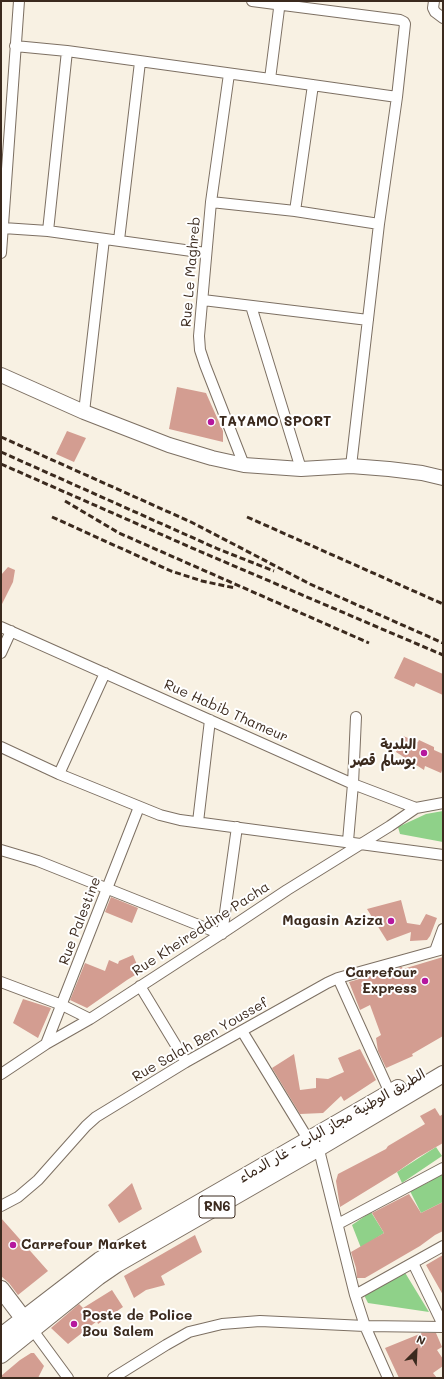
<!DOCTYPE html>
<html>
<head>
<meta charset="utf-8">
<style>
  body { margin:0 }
  #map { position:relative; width:444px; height:1379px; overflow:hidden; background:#f8f1e3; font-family:Mali,sans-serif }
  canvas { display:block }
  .frame { position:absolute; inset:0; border:2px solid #3b2a1e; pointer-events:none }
  .north { position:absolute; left:396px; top:1331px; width:40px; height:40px; -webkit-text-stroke:3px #fff; paint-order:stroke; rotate:24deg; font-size:11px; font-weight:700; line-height:16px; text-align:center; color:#3b2a1e }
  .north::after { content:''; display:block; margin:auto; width:14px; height:18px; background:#3b2a1e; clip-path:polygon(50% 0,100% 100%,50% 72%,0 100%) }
</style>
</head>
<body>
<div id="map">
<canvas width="444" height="1379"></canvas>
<div class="frame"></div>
<div class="north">N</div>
</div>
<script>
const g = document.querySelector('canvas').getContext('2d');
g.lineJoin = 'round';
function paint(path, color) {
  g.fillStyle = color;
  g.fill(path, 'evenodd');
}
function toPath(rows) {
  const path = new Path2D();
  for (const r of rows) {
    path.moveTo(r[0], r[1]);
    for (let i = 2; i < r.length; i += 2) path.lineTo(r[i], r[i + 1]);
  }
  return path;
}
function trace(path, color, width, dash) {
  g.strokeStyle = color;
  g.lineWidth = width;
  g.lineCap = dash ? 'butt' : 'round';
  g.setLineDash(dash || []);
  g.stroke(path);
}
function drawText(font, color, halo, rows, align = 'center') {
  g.font = font + ' Mali,"Playpen Sans Arabic",sans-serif';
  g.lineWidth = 4;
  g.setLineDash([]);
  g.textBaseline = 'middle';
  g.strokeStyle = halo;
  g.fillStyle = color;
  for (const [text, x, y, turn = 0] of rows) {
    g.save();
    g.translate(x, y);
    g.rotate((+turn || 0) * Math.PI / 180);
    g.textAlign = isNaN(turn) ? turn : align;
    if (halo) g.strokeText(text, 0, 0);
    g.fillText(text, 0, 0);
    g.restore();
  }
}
const green = toPath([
  [443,811,443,842,400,834,398,827,426,814],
  [436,1147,442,1156,402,1183,397,1172],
  [443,1172,443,1202,421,1213,410,1191,429,1182],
  [371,1212,384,1233,361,1248,352,1225],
  [404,1271,429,1312,368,1303,364,1295]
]);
const building = toPath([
  [177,387,206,393,223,431,223,442,169,429],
  [67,431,86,438,74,462,56,454],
  [8,567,15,570,13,582,1,606,1,575],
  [404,657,443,674,443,695,416,683,414,687,394,678],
  [403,736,418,742,419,740,434,747,434,750,443,754,443,768,441,773,425,766,424,770,396,752],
  [111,897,138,908,132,923,105,912],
  [401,900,407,923,420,925,426,914,437,918,430,936,427,940,410,941,411,932,387,941,367,909],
  [133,955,140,972,127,980,87,1008,70,1000,85,963,105,971,109,960,118,964,119,961],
  [443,957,443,1036,412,1054,413,1056,386,1068,378,1051,376,1038,381,1035,370,1005,360,1010,349,982,401,967,402,967,403,969],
  [23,999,51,1008,38,1038,13,1023],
  [360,1049,376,1080,344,1101,341,1096,323,1113,300,1114,272,1068,294,1054,300,1090,316,1088,316,1078,328,1079,344,1072,338,1058],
  [435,1108,440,1116,443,1114,443,1143,417,1158,397,1172,340,1207,336,1181,338,1174,386,1149,388,1146,425,1124,420,1116],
  [132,1183,142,1209,119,1223,108,1205],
  [409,1194,421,1213,443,1202,443,1231,435,1235,420,1246,365,1278,357,1278,356,1268,351,1252,384,1233,372,1213],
  [1,1218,48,1271,18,1295,9,1283,1,1276],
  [195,1235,202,1252,161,1276,165,1285,146,1290,134,1298,124,1276],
  [443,1255,443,1295,426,1265],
  [112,1290,123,1307,98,1324,97,1321,68,1344,51,1328,79,1304,83,1308],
  [422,1333,436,1333,442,1347,437,1350,443,1359,443,1366,433,1373,437,1378,399,1378,385,1348],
  [31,1353,34,1353,44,1366,38,1378,1,1378,1,1376,20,1360]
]);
const street = toPath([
  [252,1,400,20,404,22,405,24,397,97,379,224,351,466],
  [434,1,433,8,435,12,443,18],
  [15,46,67,51,270,79,397,97],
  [229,74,211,202,199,336,200,350,205,365,244,465],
  [270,79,280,1],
  [211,202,295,211,379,224],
  [295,211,313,85],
  [3,228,48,231,206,253],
  [48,231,67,51],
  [119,240,140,62],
  [1,253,19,1],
  [203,300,368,320],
  [251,306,301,469],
  [84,412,104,239],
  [1,627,353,784,416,808,443,803],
  [1,653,11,631],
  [1,747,59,774,160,815,180,820,443,855],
  [59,774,105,673],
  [198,822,210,720],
  [348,841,353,784,356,717],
  [1,850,38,861,221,934],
  [222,934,237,827],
  [435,951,443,929],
  [338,978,390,1093],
  [1,982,62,1005,90,1019],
  [140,986,186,1062],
  [242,1031,308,1139,317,1149,320,1154,355,1295,365,1326,388,1378],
  [46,1044,139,807],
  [1,1074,46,1044,90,1019,221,934,287,890,390,826,416,808],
  [1,1206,18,1197,38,1180,86,1126,96,1117,186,1062,327,983,338,978,443,949],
  [338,1224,443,1168],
  [413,1263,443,1325],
  [355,1295,443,1246],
  [29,1325,68,1378],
  [113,1378,166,1345,189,1332,222,1324,260,1321,365,1326,443,1327]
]);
const secondary = toPath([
  [1,375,84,412,169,445,212,458,244,465,301,469,351,466,389,469,422,473,443,478]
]);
const primary = toPath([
  [1,1289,23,1318],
  [1,1336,100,1260,398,1088],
  [1,1355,98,1277,117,1264,317,1149,443,1074]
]);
const rail = toPath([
  [1,437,191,522,310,584,443,643],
  [1,452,218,549,274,571],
  [1,464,199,551,443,655],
  [65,501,119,533,369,643],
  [52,517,171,571,202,581,235,588],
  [247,517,443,604]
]);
const markers = [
  [211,422,4,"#b5179e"],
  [424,753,4,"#b5179e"],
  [391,921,4,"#b5179e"],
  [425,981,4,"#b5179e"],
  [13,1245,4,"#b5179e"],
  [74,1324,4,"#b5179e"]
];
const shields = [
  [217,1207,36]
];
const shieldNames = [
  ["RN6",217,1207]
];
const streetNames = [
  ["Rue Le Maghreb",191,272,-85],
  ["Rue Habib Thameur",226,711,24],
  ["Rue Palestine",80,921,-69],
  ["Rue Kheireddine Pacha",201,929,-33],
  ["Rue Salah Ben Youssef",200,1040,-30],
  ["الطريق الوطنية مجاز الباب - غار الدماء",332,1126,-30]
];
const poiNames = [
  ["TAYAMO SPORT",219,422],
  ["البلدية",416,745,"right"],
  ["بوسالم قصر",416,761,"right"],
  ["Magasin Aziza",383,921,"right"],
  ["Carrefour",417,973,"right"],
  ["Express",417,989,"right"],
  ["Carrefour Market",21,1245],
  ["Poste de Police",82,1316],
  ["Bou Salem",82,1332]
];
paint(green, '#8fd189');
paint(building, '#d39d91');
trace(street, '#7d7063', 12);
trace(secondary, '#7d7063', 16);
trace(primary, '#7d7063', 18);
trace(street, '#fff', 10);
trace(secondary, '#fff', 14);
trace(primary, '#fff', 16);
trace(rail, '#3b2a1e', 3, [6, 3]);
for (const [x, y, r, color] of markers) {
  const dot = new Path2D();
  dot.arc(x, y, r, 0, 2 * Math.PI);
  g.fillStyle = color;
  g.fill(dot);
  trace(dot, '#fff', 1.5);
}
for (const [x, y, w] of shields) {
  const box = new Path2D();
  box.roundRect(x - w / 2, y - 11, w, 22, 3);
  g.fillStyle = '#fff';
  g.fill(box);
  trace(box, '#3b2a1e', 1);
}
drawText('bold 13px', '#3b2a1e', null, shieldNames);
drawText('14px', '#3b2a1e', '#fff', streetNames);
drawText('bold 14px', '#3b2a1e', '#fff', poiNames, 'left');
</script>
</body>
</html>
